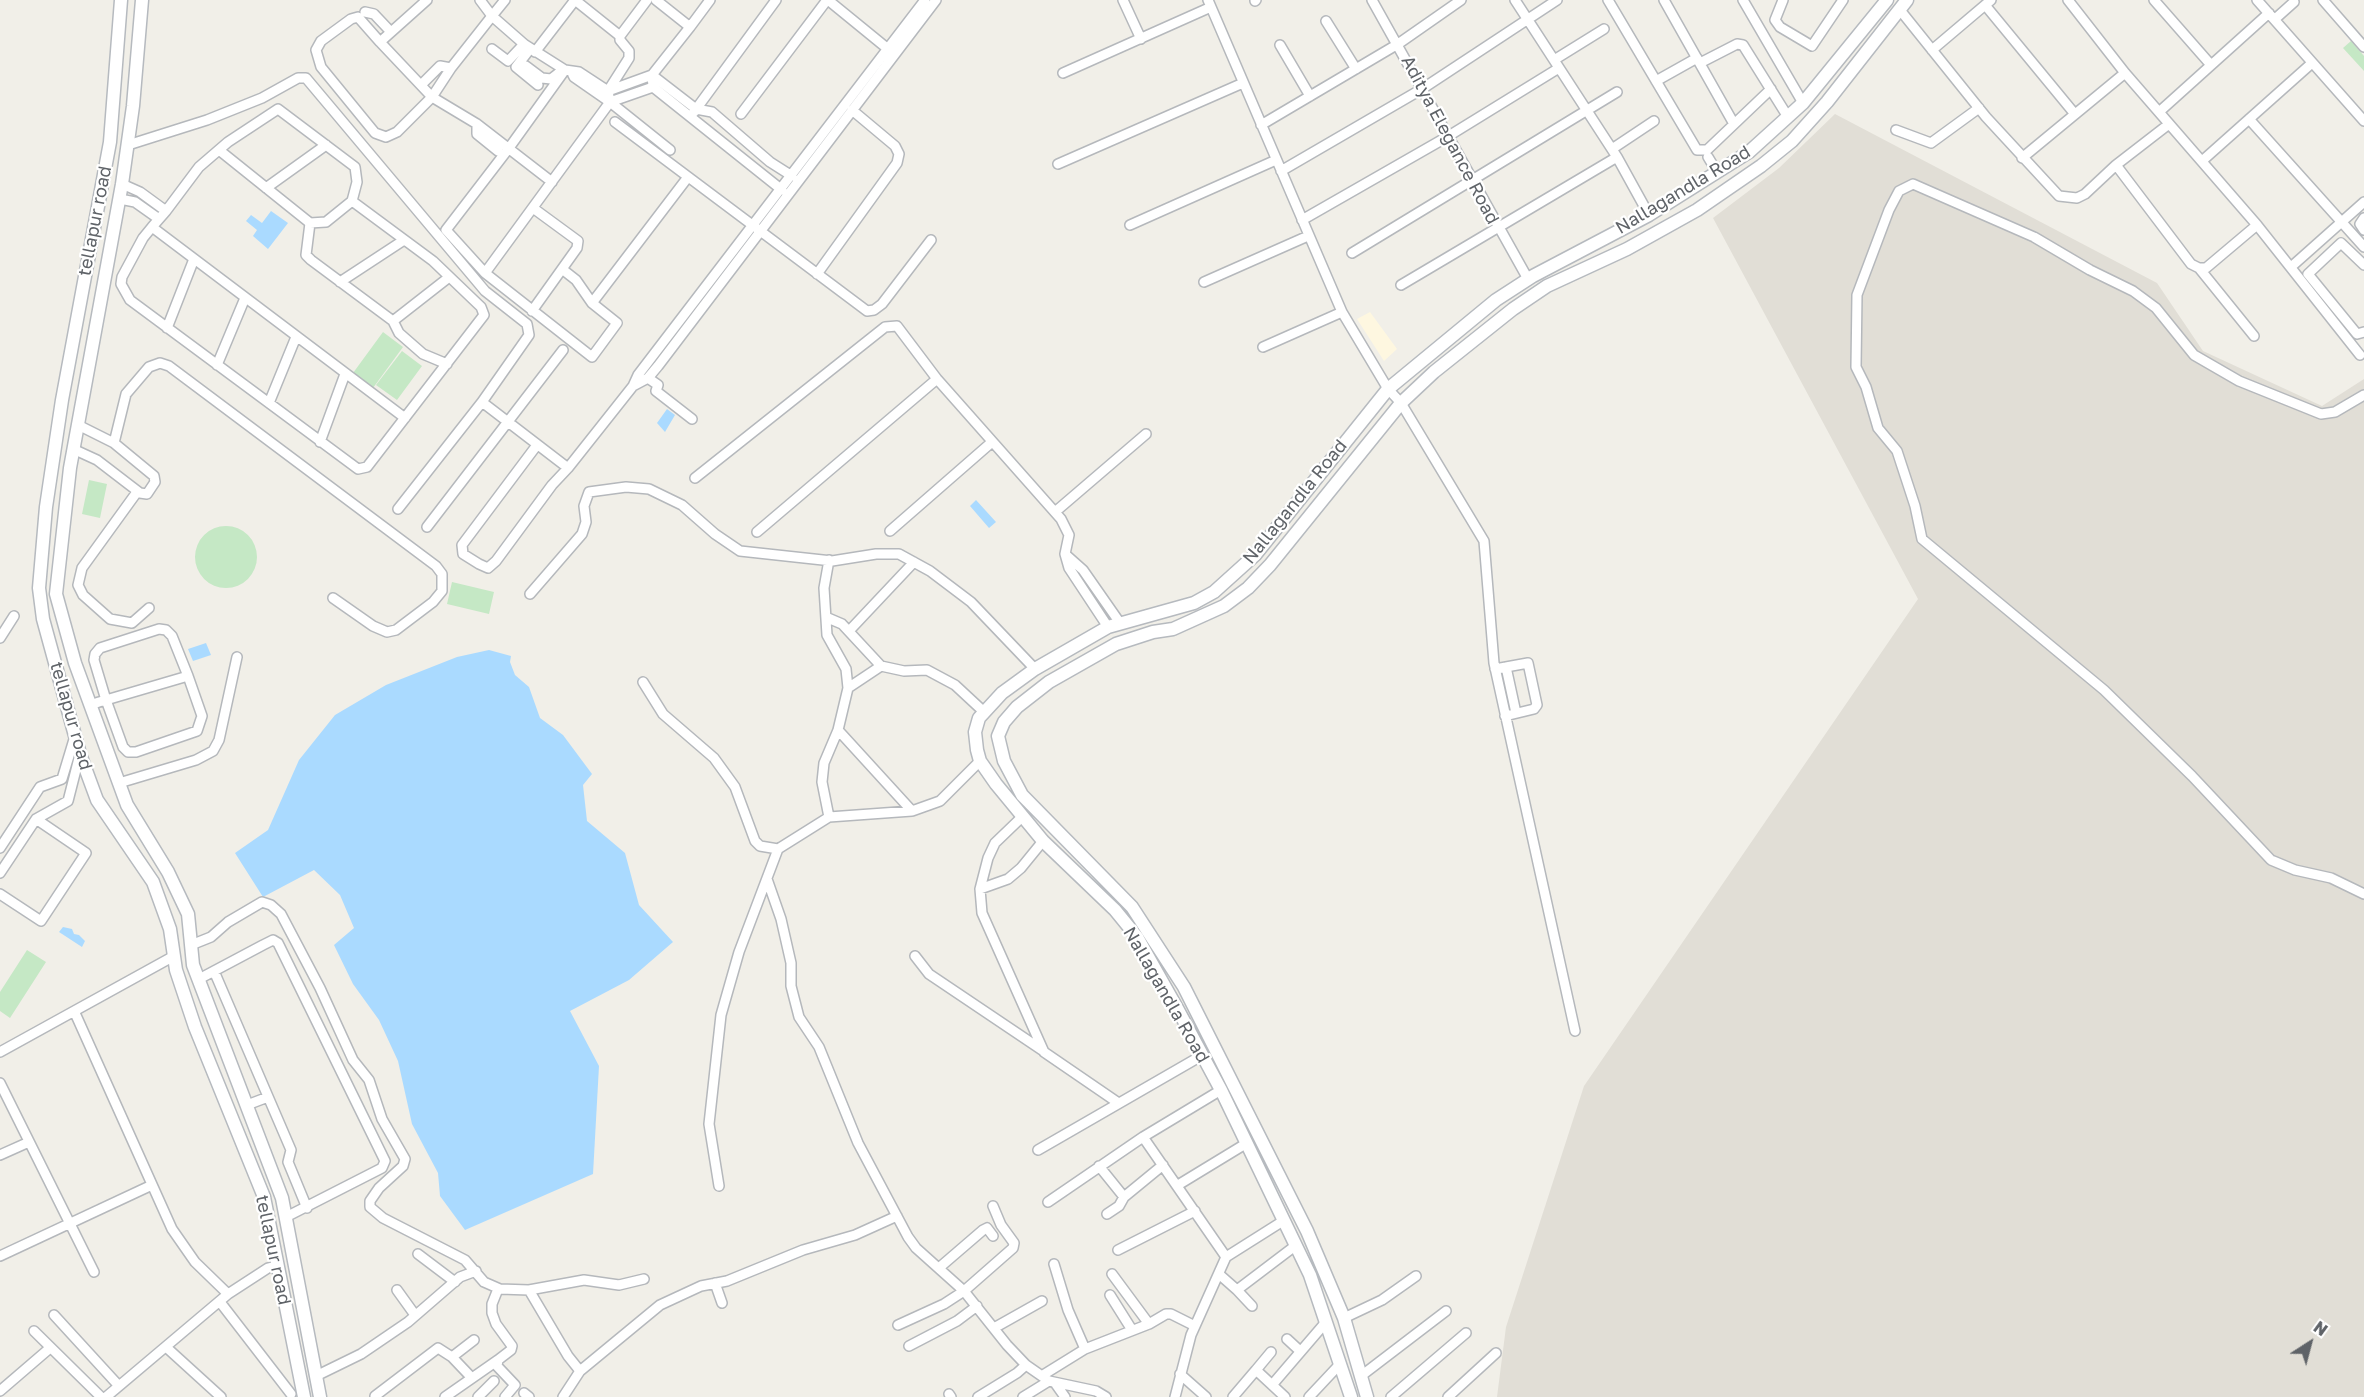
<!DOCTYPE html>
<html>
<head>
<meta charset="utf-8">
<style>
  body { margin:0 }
  #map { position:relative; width:2364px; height:1397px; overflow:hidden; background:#f1efe8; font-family:"Golos Text",sans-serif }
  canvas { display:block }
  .north { position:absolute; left:2280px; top:1313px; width:60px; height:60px; -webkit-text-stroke:4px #fff; paint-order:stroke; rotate:36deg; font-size:16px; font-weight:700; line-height:24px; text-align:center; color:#5f6368 }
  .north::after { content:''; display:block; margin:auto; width:21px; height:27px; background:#5f6368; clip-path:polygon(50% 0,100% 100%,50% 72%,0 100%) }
</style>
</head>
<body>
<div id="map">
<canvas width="2364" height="1397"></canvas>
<div class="north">N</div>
</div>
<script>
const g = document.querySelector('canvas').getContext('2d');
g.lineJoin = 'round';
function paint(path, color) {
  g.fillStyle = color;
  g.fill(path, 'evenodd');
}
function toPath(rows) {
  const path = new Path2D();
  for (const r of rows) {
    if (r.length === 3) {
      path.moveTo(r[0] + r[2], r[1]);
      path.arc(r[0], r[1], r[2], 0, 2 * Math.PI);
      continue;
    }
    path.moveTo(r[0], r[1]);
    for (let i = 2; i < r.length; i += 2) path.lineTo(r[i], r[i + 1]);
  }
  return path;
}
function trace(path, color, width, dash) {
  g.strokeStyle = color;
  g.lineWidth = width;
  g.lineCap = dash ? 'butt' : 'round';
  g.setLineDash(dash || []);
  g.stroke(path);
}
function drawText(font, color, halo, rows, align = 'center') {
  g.font = font + ' "Golos Text",sans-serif';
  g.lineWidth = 4.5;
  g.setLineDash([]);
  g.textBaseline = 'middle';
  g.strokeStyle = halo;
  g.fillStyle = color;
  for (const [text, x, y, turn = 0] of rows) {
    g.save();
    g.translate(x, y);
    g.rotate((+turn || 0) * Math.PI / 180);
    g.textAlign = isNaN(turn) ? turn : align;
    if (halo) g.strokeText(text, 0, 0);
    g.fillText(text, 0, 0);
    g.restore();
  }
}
const commercial = toPath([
  [1370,312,1397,349,1384,361,1357,319]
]);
const education = toPath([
  [1835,114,2157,283,2203,351,2322,406,2364,379,2364,1397,1497,1397,1506,1327,1584,1086,1918,599,1713,218,1779,168]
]);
const green = toPath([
  [2351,41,2364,56,2364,71,2343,48],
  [383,332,403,347,373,388,353,373],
  [402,351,422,366,397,400,376,385],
  [89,480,107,484,100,518,82,514],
  [226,557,31],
  [452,582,494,592,489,614,447,604],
  [27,950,46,962,10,1018,0,1011,0,992]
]);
const water = toPath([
  [271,211,288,223,268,249,253,236,257,230,246,221,251,215,262,223],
  [667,409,675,415,665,432,657,423],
  [976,500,996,522,989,528,970,506],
  [206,643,211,655,193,661,188,649],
  [489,650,511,656,510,662,515,675,529,687,540,718,563,735,592,774,583,785,587,821,625,853,639,905,673,942,629,980,570,1011,599,1066,593,1174,465,1230,440,1196,438,1173,412,1124,398,1061,379,1020,353,984,334,945,354,928,340,895,314,870,263,897,235,853,268,830,299,760,335,715,386,685,457,657],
  [63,927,72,929,74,934,79,935,85,941,82,947,59,932]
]);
const street = toPath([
  [427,0,380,42,432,97,477,124,552,182],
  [505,0,492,16,524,44],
  [575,0,620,36],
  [647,0,620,36,620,40,629,51,629,58,608,91,610,102,670,150],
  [828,0,888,49],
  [1123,0,1141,39],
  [1208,0,1342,312,1388,389,1401,403,1484,541,1494,663,1575,1031],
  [1372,0,1528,279],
  [1515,0,1617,157,1649,215],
  [1608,0,1697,150,1707,150,1771,89],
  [1664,0,1734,124],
  [1743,0,1803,103],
  [1783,0,1775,20,1780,27,1812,46,1843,0],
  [2068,0,2125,73,2257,225,2360,355],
  [2154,0,2211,65],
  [2257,0,2364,121],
  [2323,0,2364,47],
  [1255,1,1256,0],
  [1985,5,2074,113],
  [1900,10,1986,117,2059,196,2077,198,2085,194,2116,165,2169,124],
  [365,12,374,14,391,32],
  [2275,19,2294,2],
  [1326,21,1356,69],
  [690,27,710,0],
  [380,42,358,17,351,19,321,41,316,50,321,67,375,133,386,137,397,132,432,97,451,68,492,16,480,0],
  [1280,45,1310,96],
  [492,49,508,61,524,44,565,70,579,72,608,91,652,75,690,27,656,0],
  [530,49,516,67,538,85],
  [1932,50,1991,0],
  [535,52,575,0],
  [1554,60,1604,29],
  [1700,63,1737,44,1743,45,1788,117],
  [526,66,542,78,551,79,560,72],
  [565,70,509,148,446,230,485,273,610,102],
  [571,71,574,77,610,102,653,87],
  [1063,73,1211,7],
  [652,75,653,87,782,190],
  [652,75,696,109,712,112,770,162,792,176],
  [1656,81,1697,58],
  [421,85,440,66,451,68],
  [694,112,776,0],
  [2159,112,2269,13],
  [741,114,827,0],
  [2249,119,2364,247],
  [615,122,867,311,874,310,882,304,931,240],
  [477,124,477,134,498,151],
  [1261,125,1398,44,1461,0],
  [1896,130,1931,143,1979,108],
  [128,145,207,120,262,98,298,78,306,78,485,291,527,324,529,335,482,402,398,509],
  [1612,149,1654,121],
  [219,150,310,223,306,255,311,260,393,321,399,333,423,354,447,364],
  [1708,157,1717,172],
  [2022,158,2125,73],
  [2202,161,2312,63],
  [1058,164,1243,83],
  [2116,165,2191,264,2199,268,2206,268,2257,225],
  [1281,171,1422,89,1557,0],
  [122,184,140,192,166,211,152,227,405,418],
  [266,188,326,145],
  [120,199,135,202,159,219],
  [2364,218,2360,224,2364,230],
  [1302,220,1447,137,1559,68],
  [310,223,326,222,352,201],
  [1130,225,1276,160],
  [152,227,143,238,122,277,121,284,130,300,358,469,367,467,484,315,481,307,433,261,352,201,357,182,355,167,278,109,228,142,199,167,166,211],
  [1352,253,1617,92],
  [2364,265,2341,243,2308,274,2357,334,2364,332],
  [2291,267,2364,202],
  [2199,268,2254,336],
  [485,273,592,357,617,323,592,303,576,280,562,269],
  [817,274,897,163,899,154,895,146,852,110],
  [340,282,404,240],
  [1204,282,1308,236],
  [1401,285,1617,157],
  [592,303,688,177],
  [532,311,577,248,578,241,533,208],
  [393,321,448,278],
  [167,328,194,259],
  [1263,347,1342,312],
  [217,365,245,298],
  [648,378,658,385,656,391,692,419],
  [633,386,648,378,658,366,936,0],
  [2364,395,2335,412,2321,414,2239,381,2194,355,2156,308,2133,291,2090,270,2034,237,1913,184,1899,191,1889,210,1857,295,1856,367,1866,387,1878,428,1897,451,1915,506,1922,539,2104,690,2192,776,2271,860,2295,870,2331,878,2364,894],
  [482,402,568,468],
  [269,403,296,337],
  [320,442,345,374],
  [114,443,126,394,149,367,160,363,169,366,436,566,442,574,442,591,433,602,396,630,387,632,373,626,333,598],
  [537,445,462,545,463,554,479,564,488,568,496,561,552,485,568,468,633,386,638,375,925,0],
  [73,449,97,460,140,493,147,494,155,482,154,476,114,443,78,425],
  [695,478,885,327,897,326,937,379,1061,519,1069,535,1065,554,1069,568,1108,627],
  [137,492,82,568,78,585,83,595,110,619,132,623,149,608],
  [1055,512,1146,434],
  [427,527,563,350],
  [890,531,992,442],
  [757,532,937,379],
  [1065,554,1083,570,1120,623],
  [829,560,824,588,827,635,846,669,848,688],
  [530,594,582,534,586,522,584,506,589,492,626,487,649,489,682,505,715,534,740,551,832,561,876,554,899,554,930,571,971,602,1035,669],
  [828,618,842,624,881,666],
  [849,631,914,562],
  [0,638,14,616],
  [1506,667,1516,713],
  [1495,669,1528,663,1537,705,1534,709,1505,716],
  [643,682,663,714,714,758,735,787,755,841,760,846,778,849],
  [90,705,99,702,106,700,188,676,202,716,197,731,136,752,128,752,123,747,106,700,94,660,95,654,100,648,159,629,166,630,172,636,188,676],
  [838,730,848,688,881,666,904,671,927,670,955,685,983,711],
  [119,783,196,760,213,751,219,740,237,657],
  [829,817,822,782,824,763,838,730,912,811],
  [1022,817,995,843,988,858,980,889,982,913,1044,1052,1117,1102],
  [0,848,40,787,62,779,75,736],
  [0,873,36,819,68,801,80,754],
  [767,879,781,919,791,963,791,986,799,1017,819,1047,858,1143,908,1237,916,1248,964,1291,1007,1345,1026,1365,1049,1381,1096,1391,1106,1397],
  [980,889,1008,879,1021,868,1043,841],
  [0,894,41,921,86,853,36,819],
  [191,945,211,937,228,922,262,902,271,905,281,914,320,988,353,1060,369,1080,382,1119,405,1159,403,1166,379,1188,370,1201,370,1207,383,1218,465,1260,484,1282,500,1289,529,1290,584,1280,619,1285,644,1279],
  [915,956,929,974,1042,1050],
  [214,971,291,1150,288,1162,307,1208],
  [199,979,263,945,273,940,278,943,385,1161,382,1168,286,1217],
  [75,1013,172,1229,195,1262,228,1294],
  [0,1052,174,956],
  [0,1083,94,1272],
  [247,1105,268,1097],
  [1143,1137,1226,1257],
  [1038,1150,1201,1056],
  [0,1155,29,1142],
  [1099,1166,1124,1197,1163,1165],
  [1178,1185,1247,1143],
  [719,1186,709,1124,721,1015,739,952,778,849,829,817,912,811,940,801,980,761],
  [1048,1202,1143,1137,1221,1090],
  [1107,1214,1119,1206,1124,1197],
  [1118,1250,1195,1211],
  [418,1254,455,1282],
  [0,1256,152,1185],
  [1054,1264,1068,1310,1085,1349],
  [940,1267,983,1230,987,1228,993,1236],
  [1112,1274,1149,1324],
  [1220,1275,1237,1290,1295,1246],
  [715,1283,722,1303],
  [498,1289,492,1304,492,1313,496,1324,512,1346,511,1350,498,1360,497,1366,515,1385,505,1397],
  [397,1290,415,1315],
  [529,1290,568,1356,580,1371,563,1397],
  [1237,1290,1252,1306],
  [1110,1295,1132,1330],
  [220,1302,291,1394],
  [54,1315,119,1386],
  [1344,1318,1382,1300,1416,1276],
  [898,1325,944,1304,964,1291,1013,1248,1014,1243,1001,1225,993,1206],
  [994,1328,1042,1301],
  [34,1331,101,1397],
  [1287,1339,1300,1351],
  [909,1346,957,1321,977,1306],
  [166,1347,221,1397],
  [1271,1352,1256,1370,1285,1397],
  [452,1357,474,1340],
  [580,1371,660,1305,701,1286,727,1281,803,1250,855,1235,897,1216],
  [1180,1374,1206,1397],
  [1043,1375,1085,1349,1149,1324,1166,1314,1171,1314,1195,1326],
  [316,1376,361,1354,408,1322,460,1277,476,1271],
  [1361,1376,1446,1311],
  [1055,1383,1065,1397],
  [1272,1385,1326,1322],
  [0,1391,50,1348],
  [524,1393,529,1397],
  [949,1394,951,1397],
  [375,1396,438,1348,452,1357,471,1377],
  [106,1397,228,1294,268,1268,276,1266],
  [445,1397,498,1360],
  [478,1397,494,1381],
  [978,1397,1017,1373,1026,1365],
  [1023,1397,1049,1381],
  [1175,1397,1191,1335,1226,1257,1283,1221],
  [1233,1397,1256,1370],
  [1309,1397,1340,1364],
  [1391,1397,1466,1333],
  [1448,1397,1496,1353]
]);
const secondary = toPath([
  [121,0,110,142,62,400,46,507,39,588,43,619,80,754,97,800,153,882,170,929,176,970,195,1027,264,1197,304,1397],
  [142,0,133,106,122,184,70,468,56,594,75,663,127,805,168,872,188,914,193,965,282,1198,320,1397],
  [1351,1397,1310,1275,1221,1090,1177,1008,1137,937,1115,910,1043,841,996,784,980,761,977,750,975,732,979,718,1002,693,1035,669,1108,627,1194,603,1214,592,1255,555,1388,389,1496,300,1533,276,1649,215,1749,152,1803,103,1887,0],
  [1367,1397,1344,1318,1307,1231,1184,987,1132,907,1022,795,1004,761,998,736,1004,722,1017,707,1049,682,1116,644,1153,632,1173,629,1224,606,1248,588,1270,565,1401,403,1434,372,1513,309,1547,286,1627,249,1697,210,1761,166,1792,141,1827,102,1907,0]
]);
const streetNames = [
  ["Aditya Elegance Road",1450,140,62],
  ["Nallagandla Road",1683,190,-31],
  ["tellapur road",95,221,-79],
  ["Nallagandla Road",1295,502,-51],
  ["tellapur road",71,716,74],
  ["Nallagandla Road",1166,995,60],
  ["tellapur road",273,1250,78]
];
paint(commercial, '#fef7e0');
paint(education, '#e1ded6');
paint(green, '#c5e8c5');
paint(water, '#aadaff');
trace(street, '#b5b8bc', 12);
trace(secondary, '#b6babf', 15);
trace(street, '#fff', 9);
trace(secondary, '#fff', 12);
drawText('18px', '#5f6368', '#fff', streetNames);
</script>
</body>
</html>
